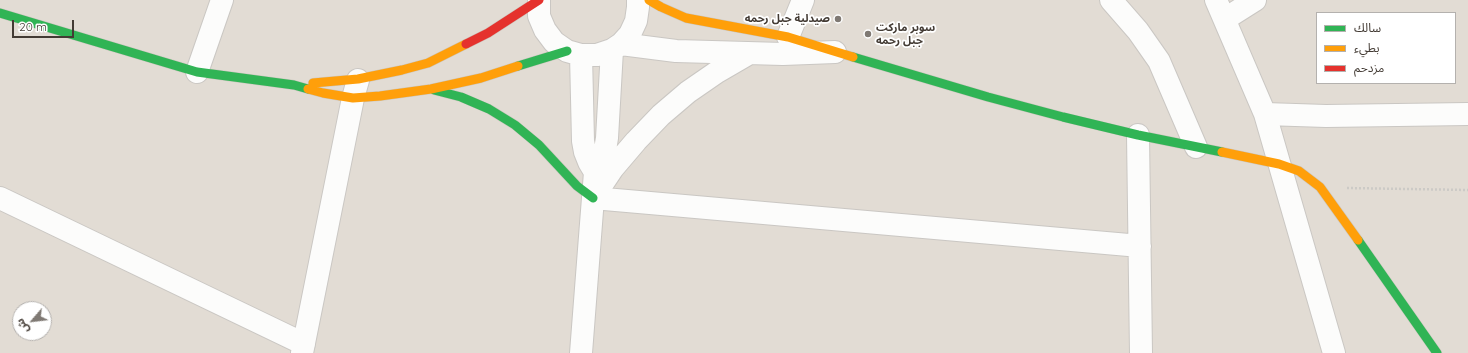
<!DOCTYPE html>
<html>
<head>
<meta charset="utf-8">
<style>
  body { margin:0 }
  #map { position:relative; width:1468px; height:353px; overflow:hidden; background:#eeebe7; font-family:Quicksand,"Noto Sans Arabic",sans-serif }
  canvas { display:block }
  .legend { position:absolute; left:1316px; top:12px; width:140px; height:72px; box-sizing:border-box; background:#fff; border:1px solid #b4b1ae; margin:0; padding:5px 7px; list-style:none; font-size:12px; color:#433b34 }
  .legend li { display:flex; align-items:center; gap:8px; height:20px }
  .legend b { width:20px; border:1px solid #b4b1ae }
  .north { position:absolute; left:12px; top:301px; width:40px; height:40px; box-sizing:border-box; background:#fff; border:1px solid #b4b1ae; border-radius:50%; rotate:242deg; font-size:11px; font-weight:700; line-height:16px; text-align:center; color:#433b34 }
  .north::after { content:''; display:block; margin:auto; width:14px; height:18px; background:#7f7973; clip-path:polygon(50% 0,100% 100%,50% 72%,0 100%) }
  .scale { position:absolute; left:12px; top:20px; width:62px; height:18px; box-sizing:border-box; border:2px solid #433b34; border-top:0; padding-left:5px; font-size:12px; line-height:14px; white-space:nowrap; color:#433b34; -webkit-text-stroke:3px #fff; paint-order:stroke }
</style>
</head>
<body>
<div id="map">
<canvas width="1468" height="353"></canvas>
<ul class="legend">
<li><b style="height:5px;background:#30b455"></b>سالك</li>
<li><b style="height:5px;background:#ff9f0a"></b>بطيء</li>
<li><b style="height:5px;background:#e5322d"></b>مزدحم</li>
</ul>
<div class="north">ش</div>
<div class="scale">20 m</div>
</div>
<script>
const g = document.querySelector('canvas').getContext('2d');
g.lineJoin = 'round';
function paint(path, color) {
  g.fillStyle = color;
  g.fill(path, 'evenodd');
}
function toPath(rows) {
  const path = new Path2D();
  for (const r of rows) {
    path.moveTo(r[0], r[1]);
    for (let i = 2; i < r.length; i += 2) path.lineTo(r[i], r[i + 1]);
  }
  return path;
}
function trace(path, color, width, dash) {
  g.strokeStyle = color;
  g.lineWidth = width;
  g.lineCap = dash ? 'butt' : 'round';
  g.setLineDash(dash || []);
  g.stroke(path);
}
function drawText(font, color, halo, rows, align = 'center') {
  g.font = font + ' Quicksand,"Noto Sans Arabic",sans-serif';
  g.lineWidth = 3.5;
  g.setLineDash([]);
  g.textBaseline = 'middle';
  g.strokeStyle = halo;
  g.fillStyle = color;
  for (const [text, x, y, turn = 0] of rows) {
    g.save();
    g.translate(x, y);
    g.rotate((+turn || 0) * Math.PI / 180);
    g.textAlign = isNaN(turn) ? turn : align;
    if (halo) g.strokeText(text, 0, 0);
    g.fillText(text, 0, 0);
    g.restore();
  }
}
const residential = toPath([
  [0,0,1468,0,1468,353,0,353],
  [1317,13,1455,13,1455,83,1317,83],
  [20,309,44,309,44,333,20,333]
]);
const path = toPath([
  [1347,188,1468,190]
]);
const street = toPath([
  [539,0,539,16,545,30,554,42,567,51,581,55,597,55,612,50,621,44,630,34,636,21,638,7,638,0],
  [1111,0,1138,31,1159,61,1196,147],
  [1216,0,1265,114,1334,353],
  [1225,19,1255,0],
  [788,37,803,0],
  [621,44,676,51,783,54,835,52],
  [748,54,717,72,688,92,661,115,636,141,613,168,593,198,1140,246],
  [581,55,583,141,585,152,589,162,595,172],
  [197,72,222,0],
  [1265,114,1326,116,1468,114],
  [1138,135,1141,353],
  [0,198,304,344],
  [302,353,353,98,358,80],
  [581,353,595,172,605,150,607,138,612,50]
]);
const fast = toPath([
  [0,13,197,72,294,85,308,89],
  [853,57,988,97,1063,117,1138,135,1222,152],
  [518,66,567,51],
  [434,90,461,97,489,109,515,125,539,145,577,186,593,198],
  [1358,240,1437,353]
]);
const slow = toPath([
  [649,0,661,7,686,18,788,37,853,57],
  [313,83,358,79,402,70,428,63,466,44],
  [308,89,323,93,353,98,380,96,431,89,481,78,518,66],
  [1222,152,1279,164,1299,171,1320,187,1358,240]
]);
const jam = toPath([
  [466,44,488,33,539,0]
]);
const markers = [
  [838,19,4,"#7f7973"],
  [868,34,4,"#7f7973"]
];
const poiNames = [
  ["صيدلية جبل رحمه",830,19],
  ["سوبر ماركت",876,28,"left"],
  ["جبل رحمه",876,41,"left"]
];
paint(residential, '#e2dcd4');
trace(street, '#cac7c3', 24);
trace(fast, '#ccc7bf', 10);
trace(slow, '#ccc7bf', 10);
trace(jam, '#ccc7bf', 10);
trace(path, '#cccac6', 2.5, [2, 2]);
trace(street, '#fcfcfb', 22);
trace(fast, '#30b455', 9);
trace(slow, '#ff9f0a', 9);
trace(jam, '#e5322d', 9);
for (const [x, y, r, color] of markers) {
  const dot = new Path2D();
  dot.arc(x, y, r, 0, 2 * Math.PI);
  g.fillStyle = color;
  g.fill(dot);
  trace(dot, '#fff', 1.5);
}
drawText('bold 11px', '#433b34', '#fff', poiNames, 'right');
</script>
</body>
</html>
